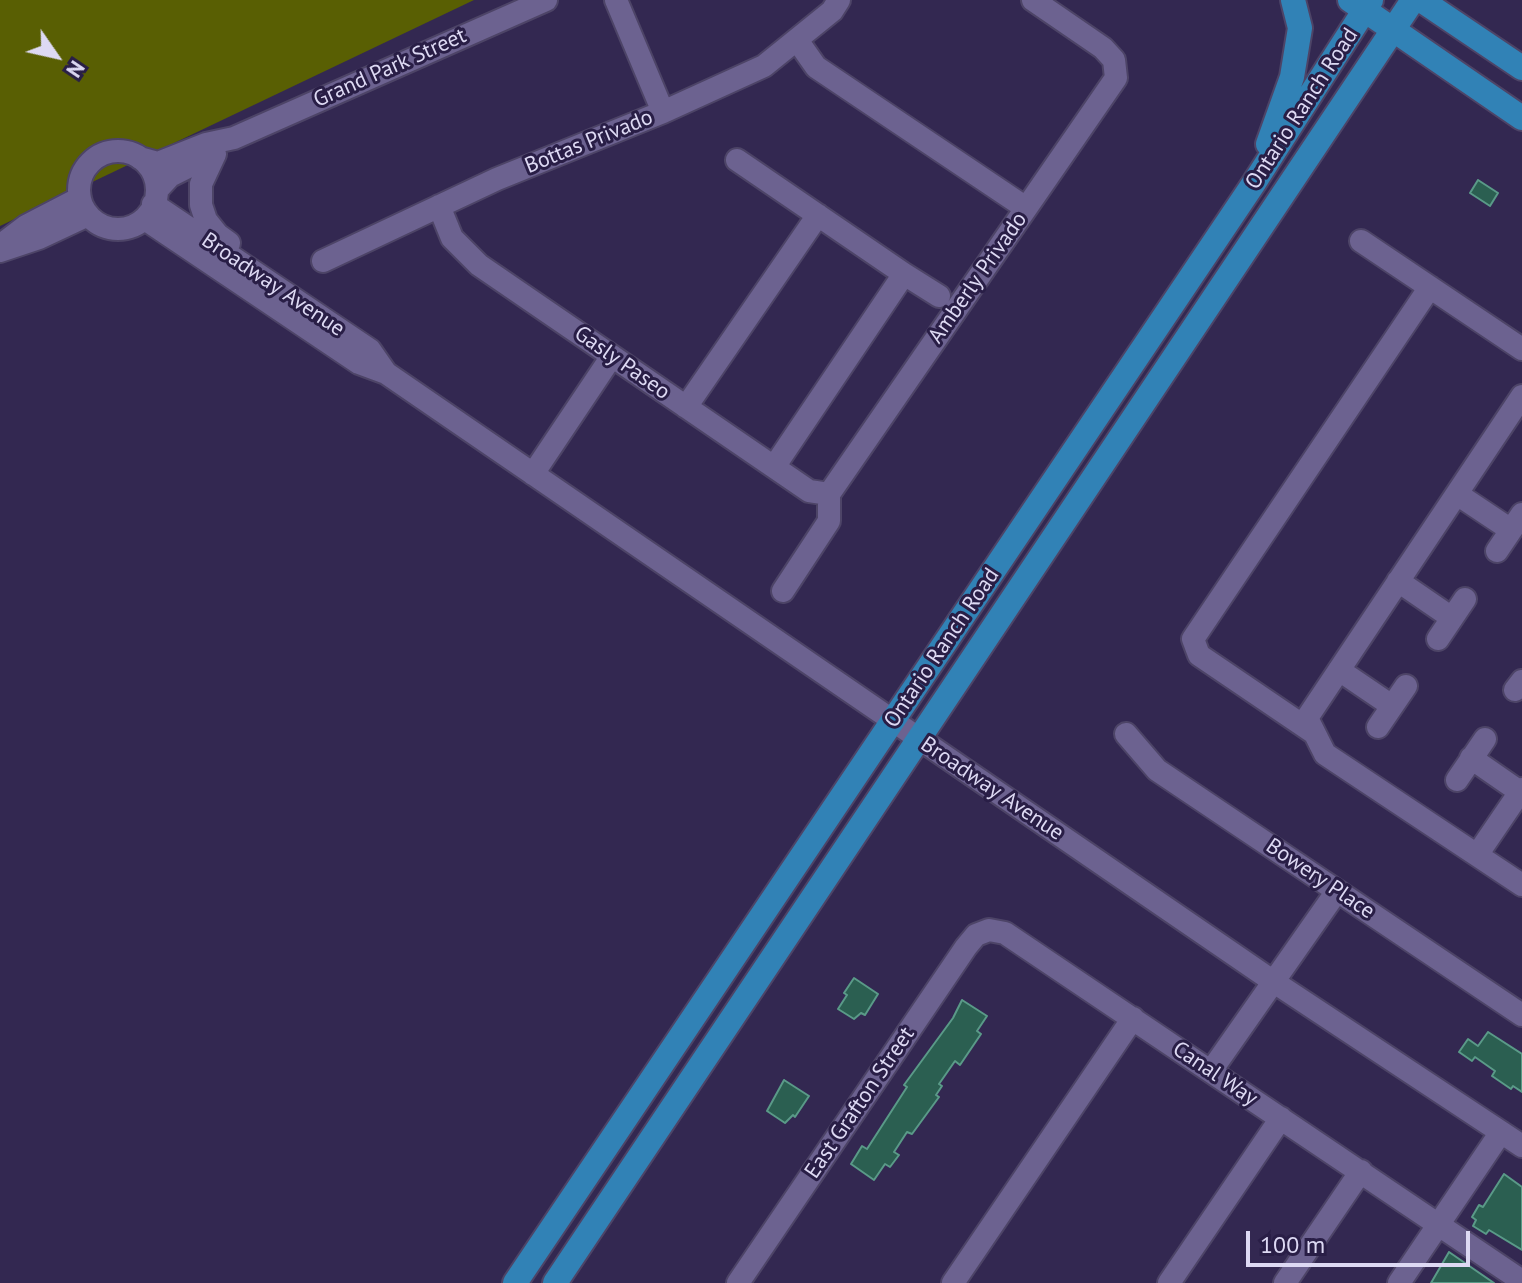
<!DOCTYPE html>
<html>
<head>
<meta charset="utf-8">
<style>
  body { margin:0 }
  #map { position:relative; width:1522px; height:1283px; overflow:hidden; background:#332851; font-family:"PT Sans",sans-serif }
  canvas { display:block }
  .north { position:absolute; left:16px; top:16px; width:80px; height:80px; -webkit-text-stroke:6px #291e46; paint-order:stroke; rotate:124deg; font-size:22px; font-weight:700; line-height:32px; text-align:center; color:#ddd9f3 }
  .north::after { content:''; display:block; margin:auto; width:28px; height:36px; background:#ddd9f3; clip-path:polygon(50% 0,100% 100%,50% 72%,0 100%) }
  .scale { position:absolute; left:1246px; top:1231px; width:224px; height:36px; box-sizing:border-box; border:4px solid #ddd9f3; border-top:0; padding-left:10px; font-size:24px; line-height:28px; white-space:nowrap; color:#ddd9f3; -webkit-text-stroke:6px #291e46; paint-order:stroke }
</style>
</head>
<body>
<div id="map">
<canvas width="1522" height="1283"></canvas>
<div class="north">N</div>
<div class="scale">100 m</div>
</div>
<script>
const g = document.querySelector('canvas').getContext('2d');
g.lineJoin = 'round';
function paint(path, color) {
  g.fillStyle = color;
  g.fill(path, 'evenodd');
}
function toPath(rows) {
  const path = new Path2D();
  for (const r of rows) {
    if (r.length === 3) {
      path.moveTo(r[0] + r[2], r[1]);
      path.arc(r[0], r[1], r[2], 0, 2 * Math.PI);
      continue;
    }
    path.moveTo(r[0], r[1]);
    for (let i = 2; i < r.length; i += 2) path.lineTo(r[i], r[i + 1]);
  }
  return path;
}
function trace(path, color, width, dash) {
  g.strokeStyle = color;
  g.lineWidth = width;
  g.lineCap = dash ? 'butt' : 'round';
  g.setLineDash(dash || []);
  g.stroke(path);
}
function drawText(font, color, halo, rows, align = 'center') {
  g.font = font + ' "PT Sans",sans-serif';
  g.lineWidth = 6;
  g.setLineDash([]);
  g.textBaseline = 'middle';
  g.strokeStyle = halo;
  g.fillStyle = color;
  for (const [text, x, y, turn = 0] of rows) {
    g.save();
    g.translate(x, y);
    g.rotate((+turn || 0) * Math.PI / 180);
    g.textAlign = isNaN(turn) ? turn : align;
    if (halo) g.strokeText(text, 0, 0);
    g.fillText(text, 0, 0);
    g.restore();
  }
}
const green = toPath([
  [0,0,474,0,0,226]
]);
const building = toPath([
  [1478,180,1498,193,1490,206,1470,193,1478,180],
  [854,978,878,994,865,1015,861,1013,854,1019,838,1009,847,995,844,993,854,978],
  [962,1000,987,1016,977,1031,981,1034,960,1065,955,1061,939,1084,942,1086,936,1095,939,1097,912,1134,907,1132,894,1152,899,1155,890,1167,885,1164,874,1180,851,1164,862,1146,867,1149,907,1087,904,1085,953,1018,962,1000],
  [1488,1032,1522,1054,1522,1092,1513,1086,1511,1089,1492,1076,1495,1071,1475,1057,1472,1061,1459,1052,1468,1039,1478,1046,1488,1032],
  [784,1080,809,1096,795,1117,793,1115,785,1123,767,1111,784,1080],
  [1504,1174,1522,1187,1522,1250,1489,1230,1486,1234,1473,1226,1476,1220,1472,1217,1479,1205,1483,1207,1504,1174],
  [1449,1252,1494,1283,1431,1283,1449,1252]
]);
const minor = toPath([
  [616,0,663,112],
  [797,40,816,67,1026,208],
  [118,190,39],
  [215,154,201,184,201,205,206,220,218,235,229,243],
  [140,158,158,163,206,144,234,138,546,0],
  [737,160,904,274,774,467],
  [157,190,170,176,208,157],
  [153,204,370,350,386,373],
  [439,206,452,238,479,265,809,491,829,494],
  [145,219,359,363,386,373,1274,982,1522,1146],
  [1361,241,1522,349],
  [5,242,26,226,80,198],
  [0,251,39,238,88,215],
  [323,261,497,179,663,112,764,66,832,11,839,0],
  [904,274,939,296],
  [1522,396,1307,718,1325,754,1522,885],
  [686,407,818,215],
  [533,474,612,356],
  [829,494,1116,78,1114,60,1103,48,1033,0],
  [1457,494,1511,530],
  [1497,551,1522,514],
  [1398,581,1452,618],
  [783,591,829,521,829,494],
  [1438,639,1465,599],
  [1339,670,1392,706],
  [1515,690,1522,681],
  [1378,727,1406,686],
  [1314,733,1199,655,1193,639,1430,287],
  [1126,734,1157,770,1522,1015],
  [1471,758,1520,792],
  [1457,780,1485,739],
  [1477,855,1522,789],
  [1211,1071,1337,891],
  [738,1283,966,947,976,935,989,930,1005,933,1519,1279],
  [953,1283,1133,1018],
  [1169,1283,1281,1118],
  [1285,1283,1361,1171],
  [1399,1283,1501,1132]
]);
const major = toPath([
  [1350,0,1522,118],
  [1421,0,1522,68],
  [1268,144,1292,77,1300,28,1293,0],
  [515,1283,1254,183,1371,0],
  [555,1283,1413,0]
]);
const streetNames = [
  ["Grand Park Street",390,68,-24],
  ["Ontario Ranch Road",1302,109,-57],
  ["Bottas Privado",589,142,-22],
  ["Amberly Privado",978,278,-55],
  ["Broadway Avenue",273,285,34],
  ["Gasly Paseo",622,363,35],
  ["Ontario Ranch Road",942,648,-56],
  ["Broadway Avenue",992,789,34],
  ["Bowery Place",1320,879,34],
  ["Canal Way",1215,1074,34],
  ["East Grafton Street",860,1103,-56]
];
paint(green, '#595f03');
paint(building, '#2b5f51');
trace(building, '#5a9a88', 2);
trace(minor, '#4d4467', 26);
trace(major, '#4d4467', 28);
trace(minor, '#6c6290', 22);
trace(major, '#3182b6', 24);
drawText('22px', '#ddd9f3', '#291e46', streetNames);
</script>
</body>
</html>
